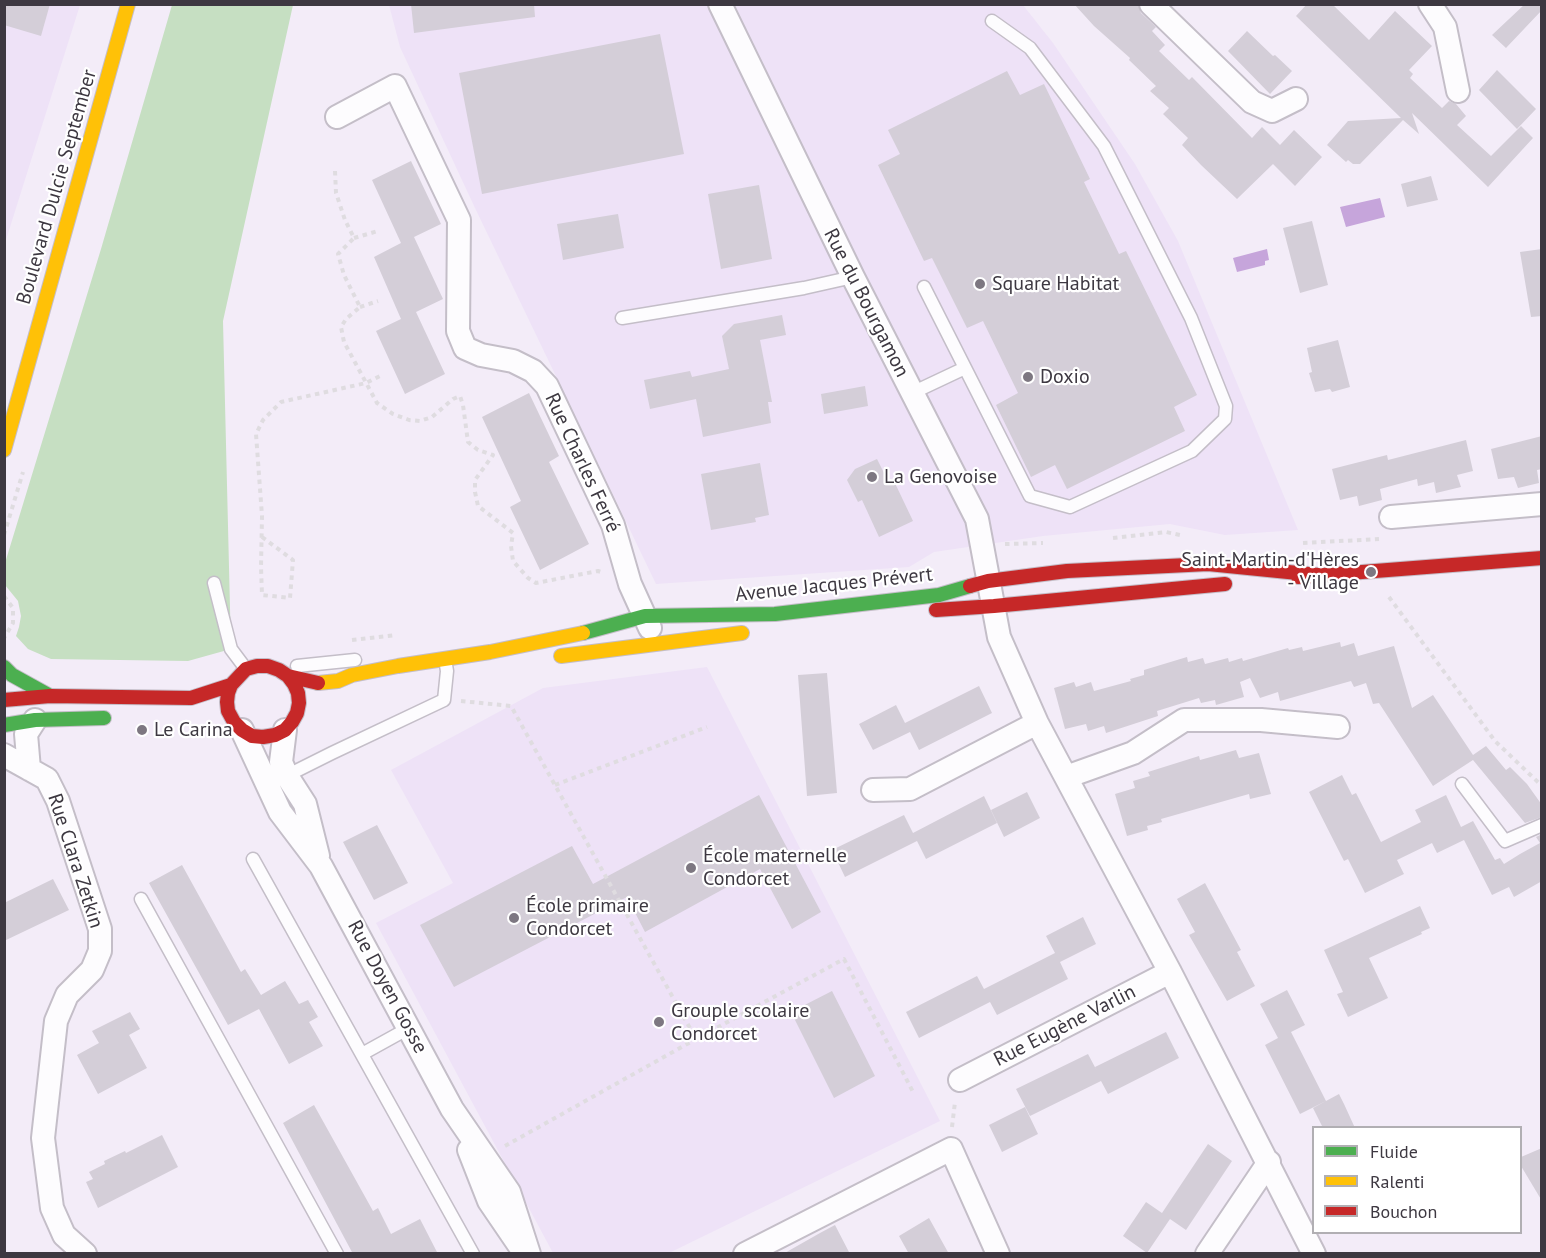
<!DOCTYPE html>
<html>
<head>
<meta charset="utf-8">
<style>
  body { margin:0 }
  #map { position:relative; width:1546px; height:1258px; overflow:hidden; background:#f3ecf8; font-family:"PT Sans",sans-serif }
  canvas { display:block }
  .frame { position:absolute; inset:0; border:6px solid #3d3841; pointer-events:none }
  .legend { position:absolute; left:1312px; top:1126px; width:210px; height:108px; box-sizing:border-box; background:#fff; border:2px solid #b1afb3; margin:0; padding:8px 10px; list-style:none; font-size:18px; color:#3d3841 }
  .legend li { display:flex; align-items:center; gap:12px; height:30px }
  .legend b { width:30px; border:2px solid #b1afb3 }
</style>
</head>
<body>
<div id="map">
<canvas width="1546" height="1258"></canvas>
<div class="frame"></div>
<ul class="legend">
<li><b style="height:8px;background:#4caf50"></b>Fluide</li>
<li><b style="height:8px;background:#ffc107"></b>Ralenti</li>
<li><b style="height:8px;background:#c62828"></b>Bouchon</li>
</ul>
</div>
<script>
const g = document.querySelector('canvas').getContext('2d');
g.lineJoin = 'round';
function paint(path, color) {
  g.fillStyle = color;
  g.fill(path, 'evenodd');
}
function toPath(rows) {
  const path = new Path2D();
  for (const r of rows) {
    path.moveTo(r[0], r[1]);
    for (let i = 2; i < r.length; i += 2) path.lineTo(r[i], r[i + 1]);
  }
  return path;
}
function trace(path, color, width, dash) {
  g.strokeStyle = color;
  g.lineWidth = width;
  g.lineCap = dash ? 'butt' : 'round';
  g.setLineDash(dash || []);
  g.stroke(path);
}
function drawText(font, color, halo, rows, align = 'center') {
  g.font = font + ' "PT Sans",sans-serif';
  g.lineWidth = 4.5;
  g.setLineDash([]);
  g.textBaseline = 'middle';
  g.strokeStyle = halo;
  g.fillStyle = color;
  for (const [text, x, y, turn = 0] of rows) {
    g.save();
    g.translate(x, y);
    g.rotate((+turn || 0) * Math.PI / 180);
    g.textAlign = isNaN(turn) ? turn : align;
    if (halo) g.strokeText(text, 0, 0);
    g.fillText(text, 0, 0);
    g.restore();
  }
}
const built = toPath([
  [5,5,80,5,5,243],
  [389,5,1023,5,1053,43,1135,164,1178,241,1298,530,1225,535,1170,524,1043,536,934,552,909,567,656,584,475,208,400,47],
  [707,667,940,1121,669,1253,553,1253,376,923,453,883,391,770,543,688]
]);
const green = toPath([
  [172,5,293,5,223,321,231,649,188,661,51,659,28,649,16,636,19,627,21,616,18,601,5,585,5,563,101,249]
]);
const water = toPath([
  [1380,198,1385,217,1346,227,1340,207],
  [1267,249,1269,260,1265,261,1265,265,1237,272,1233,258]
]);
const building = toPath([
  [4,4,50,4,41,36,4,25],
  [411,4,534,4,535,17,414,33],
  [1074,4,1138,4,1141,13,1156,27,1152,31,1165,45,1159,51,1189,80,1192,77,1252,138,1262,127,1280,145,1294,130,1322,157,1295,186,1273,164,1237,199,1201,165,1182,145,1188,138,1163,114,1169,108,1150,91,1156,86,1129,60,1130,58,1094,26],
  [1307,4,1332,4,1369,40,1395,11,1432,46,1409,70,1413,74,1410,78,1442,108,1449,101,1456,104,1466,116,1457,125,1491,156,1521,126,1533,138,1488,187,1412,113,1419,134,1403,120,1360,164,1353,164,1348,160,1346,162,1327,145,1348,121,1401,118,1296,16],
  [1525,4,1542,4,1542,10,1506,48,1492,35],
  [1247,31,1273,56,1275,55,1292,71,1270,94,1228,51],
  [660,34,684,154,482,194,459,73],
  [1497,70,1536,109,1517,129,1479,90],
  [1007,71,1020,95,1044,84,1090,179,1084,182,1119,254,1126,251,1197,395,1174,407,1185,431,1067,489,1055,465,1031,477,996,405,1018,393,983,321,967,328,932,258,924,261,878,165,900,154,888,130],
  [411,161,441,224,414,237,443,299,416,312,445,374,405,394,376,331,401,319,374,257,401,243,372,180],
  [1431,176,1438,200,1407,207,1401,184],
  [759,185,772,259,721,269,708,194],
  [618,214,624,248,563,260,557,224],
  [1312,221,1328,285,1300,293,1283,228],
  [1542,249,1542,316,1531,317,1520,252],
  [782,315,786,335,760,340,772,402,768,402,771,423,703,437,696,399,650,409,644,380,690,371,692,377,729,369,722,336,734,324],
  [1338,340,1350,387,1332,392,1330,389,1315,392,1309,373,1312,372,1307,348],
  [865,386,868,406,824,414,821,394],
  [529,393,559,456,549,462,589,544,540,570,510,507,521,501,482,417],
  [1542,436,1542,469,1537,470,1539,483,1518,488,1514,477,1498,479,1491,449],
  [1466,440,1473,471,1457,475,1461,487,1436,493,1434,482,1418,486,1417,479,1380,489,1382,500,1359,506,1357,496,1340,500,1332,469,1387,455,1388,460],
  [877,459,888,481,893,479,913,521,879,537,862,500,858,502,847,480,855,469],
  [760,463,769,515,755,518,756,522,711,530,701,474],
  [1340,642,1341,647,1354,643,1358,656,1394,646,1412,708,1433,695,1473,755,1486,746,1506,770,1510,767,1527,784,1542,805,1542,817,1525,823,1473,760,1433,786,1379,703,1373,704,1366,683,1354,687,1351,681,1280,701,1278,692,1260,698,1250,678,1240,682,1244,697,1216,705,1215,700,1201,703,1199,698,1157,711,1158,716,1106,733,1104,726,1088,731,1086,724,1065,729,1054,688,1074,682,1076,687,1091,682,1094,691,1131,681,1130,679,1144,675,1144,670,1187,657,1188,662,1203,658,1205,664,1228,658,1229,662,1242,658,1243,661,1288,648,1289,650,1302,647,1303,651],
  [827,673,837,793,807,796,798,675],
  [979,686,992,713,919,750,910,732,873,750,859,724,896,705,905,723],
  [1236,750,1239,758,1259,753,1271,794,1250,799,1249,794,1161,819,1162,822,1147,826,1148,830,1127,836,1115,794,1135,788,1133,781,1150,776,1148,772,1199,756,1200,760],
  [1342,775,1352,795,1356,793,1381,842,1421,822,1415,810,1446,795,1461,827,1473,821,1495,860,1500,858,1504,864,1520,854,1540,843,1536,837,1542,834,1542,881,1514,897,1509,887,1492,895,1464,840,1437,853,1432,843,1397,860,1404,874,1365,893,1348,859,1344,861,1309,792],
  [1027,792,1040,818,1004,837,991,810],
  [759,795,821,912,792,929,760,869,645,932,627,897,454,987,420,925,572,846,593,884],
  [984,796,997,823,926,859,917,841,845,877,832,850,904,815,913,833],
  [377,825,408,883,374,900,343,842],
  [182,865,241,972,245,969,261,995,285,981,299,1004,308,1000,318,1017,309,1022,323,1046,289,1064,259,1009,228,1025,149,883],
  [53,879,69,910,4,941,4,903],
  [1205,883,1241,950,1237,952,1255,986,1227,1001,1189,935,1195,932,1177,899],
  [1420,906,1430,928,1421,932,1422,934,1369,958,1388,998,1348,1017,1337,994,1343,992,1324,950],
  [1083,917,1096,944,1060,962,1068,979,997,1015,990,1002,919,1038,906,1012,977,976,984,989,1055,953,1046,936],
  [1287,990,1305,1025,1291,1032,1326,1101,1300,1114,1265,1045,1278,1038,1260,1004],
  [832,991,875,1076,834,1098,791,1012],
  [130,1012,140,1029,129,1035,147,1068,98,1094,77,1055,99,1043,92,1031],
  [1166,1032,1179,1058,1108,1094,1101,1081,1030,1116,1016,1089,1088,1054,1097,1071,1095,1067],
  [1339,1094,1344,1104,1355,1128,1323,1128,1313,1108],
  [314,1105,373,1211,378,1208,391,1234,420,1219,438,1254,353,1254,283,1123],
  [1025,1107,1038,1134,1002,1152,989,1125],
  [162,1135,178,1167,98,1208,86,1182,93,1179,89,1172,105,1164,104,1161,125,1151,126,1153],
  [1208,1144,1232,1161,1186,1230,1170,1219,1147,1253,1123,1236,1146,1202,1162,1213],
  [1542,1148,1542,1201,1521,1166,1521,1157],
  [929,1218,949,1254,909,1254,899,1236],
  [835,1225,850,1254,783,1254,820,1233]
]);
const path = toPath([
  [335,171,336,193,345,220,354,238,338,254,344,275,360,307,346,319,341,327,344,342,377,403,393,414,409,420,420,421,432,417,453,399,460,396,463,405,468,442,478,450,493,455,475,480,475,492,478,506,513,533,511,546,513,561,528,578,536,583,598,571,604,573],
  [354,238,378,231],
  [360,307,378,301],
  [4,535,23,472],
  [262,537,293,560,290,598,262,595,261,567,262,516,256,434,263,420,281,402,366,383,380,376],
  [1113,538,1166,532,1180,535],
  [1303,543,1379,539],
  [1005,544,1043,543],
  [4,596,13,608,13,623,4,638],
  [1389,597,1495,741,1542,786],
  [352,640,396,635],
  [461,701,511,706,696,1039],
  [555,785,707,727],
  [952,1127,955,1102],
  [505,1146,696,1039,844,959,913,1092]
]);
const lane = toPath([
  [924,287,1030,496,1070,507,1192,451,1225,419,1226,406,1191,318,1104,146,1030,48,992,21],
  [622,318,804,288,853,277],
  [912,393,965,368],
  [214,583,231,649,246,669],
  [297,666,355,660],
  [284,777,332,753,444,700,447,671,445,659],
  [1462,784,1505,841,1542,825],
  [253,859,473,1254],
  [141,899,337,1254],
  [362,1054,409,1028]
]);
const street = toPath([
  [720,4,853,277,977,519,999,637,1037,723,1170,972,1314,1254],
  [1151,4,1252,102,1272,111,1296,99],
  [1430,4,1445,27,1458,91],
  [337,117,395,86,459,220,458,331,465,348,481,355,513,361,533,371,547,386,613,525,630,584,650,628],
  [1391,517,1542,504],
  [242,730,280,812,321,866,452,1109,509,1192,529,1254],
  [285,730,281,762,287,776,305,804,318,856],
  [4,755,47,779,58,801,100,929,100,951,92,970,67,995,56,1021,43,1138,52,1208,64,1235,85,1254],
  [29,769,26,734,35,720],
  [1066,777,1133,753,1184,720,1261,720,1338,727],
  [873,790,910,789,1037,723],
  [960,1080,1170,972],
  [469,1150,489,1201,519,1245],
  [745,1254,951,1149,998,1254],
  [1207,1254,1269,1162]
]);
const fast = toPath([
  [583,633,645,616,775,614,939,595,970,586],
  [4,667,12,675,50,696],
  [4,725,35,720,104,718]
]);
const slow = toPath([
  [4,450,128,4],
  [561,656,742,633],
  [318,683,338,681,352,675,398,666,490,652,583,633]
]);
const jam = toPath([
  [1298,577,1542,558],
  [970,586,988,581,1067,571,1208,564,1318,575],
  [936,610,994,606,1225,584],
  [288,676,294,684,298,693,299,703,297,713,292,722,285,730,275,735,263,737,252,736,242,730,234,722,228,711,227,702,228,693,231,685,246,669,257,666,268,666,279,670,288,676,318,683],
  [4,700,50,696,191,698,231,685]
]);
const markers = [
  [980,284,6,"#7d7781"],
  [1028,377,6,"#7d7781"],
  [872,477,6,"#7d7781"],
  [1371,572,6,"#7d7781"],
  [142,730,6,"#7d7781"],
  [691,868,6,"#7d7781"],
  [514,918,6,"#7d7781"],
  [659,1022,6,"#7d7781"]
];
const streetNames = [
  ["Boulevard Dulcie September",57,187,-74],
  ["Rue du Bourgamon",866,303,63],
  ["Rue Charles Ferré",582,463,65],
  ["Avenue Jacques Prévert",834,585,-6],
  ["Rue Clara Zetkin",75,861,72],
  ["Rue Doyen Gosse",387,987,62],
  ["Rue Eugène Varlin",1065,1026,-27]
];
const poiNames = [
  ["Square Habitat",992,284],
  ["Doxio",1040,377],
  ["La Genovoise",884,477],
  ["Saint-Martin-d'Hères",1359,560,"right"],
  ["- Village",1359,583,"right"],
  ["Le Carina",154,730],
  ["École maternelle",703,856],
  ["Condorcet",703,879],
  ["École primaire",526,906],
  ["Condorcet",526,929],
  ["Grouple scolaire",671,1011],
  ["Condorcet",671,1034]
];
paint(built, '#eee2f7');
paint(green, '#c6dfc2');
paint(water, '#c6a5db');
paint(building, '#d4ced8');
trace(lane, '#c4bec8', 15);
trace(street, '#c4bec8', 26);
trace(fast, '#c4bec8', 16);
trace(slow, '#c4bec8', 16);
trace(jam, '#c4bec8', 16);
trace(path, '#dfdce0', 4, [4.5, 4.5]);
trace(lane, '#fdfcfe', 12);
trace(street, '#fdfcfe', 22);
trace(fast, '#4caf50', 14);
trace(slow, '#ffc107', 14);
trace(jam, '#c62828', 14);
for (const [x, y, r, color] of markers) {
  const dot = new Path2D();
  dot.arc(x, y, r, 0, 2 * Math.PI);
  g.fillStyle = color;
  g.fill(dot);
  trace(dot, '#fff', 2);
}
drawText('20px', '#3d3841', '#fff', streetNames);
drawText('20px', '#3d3841', '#fff', poiNames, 'left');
</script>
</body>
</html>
